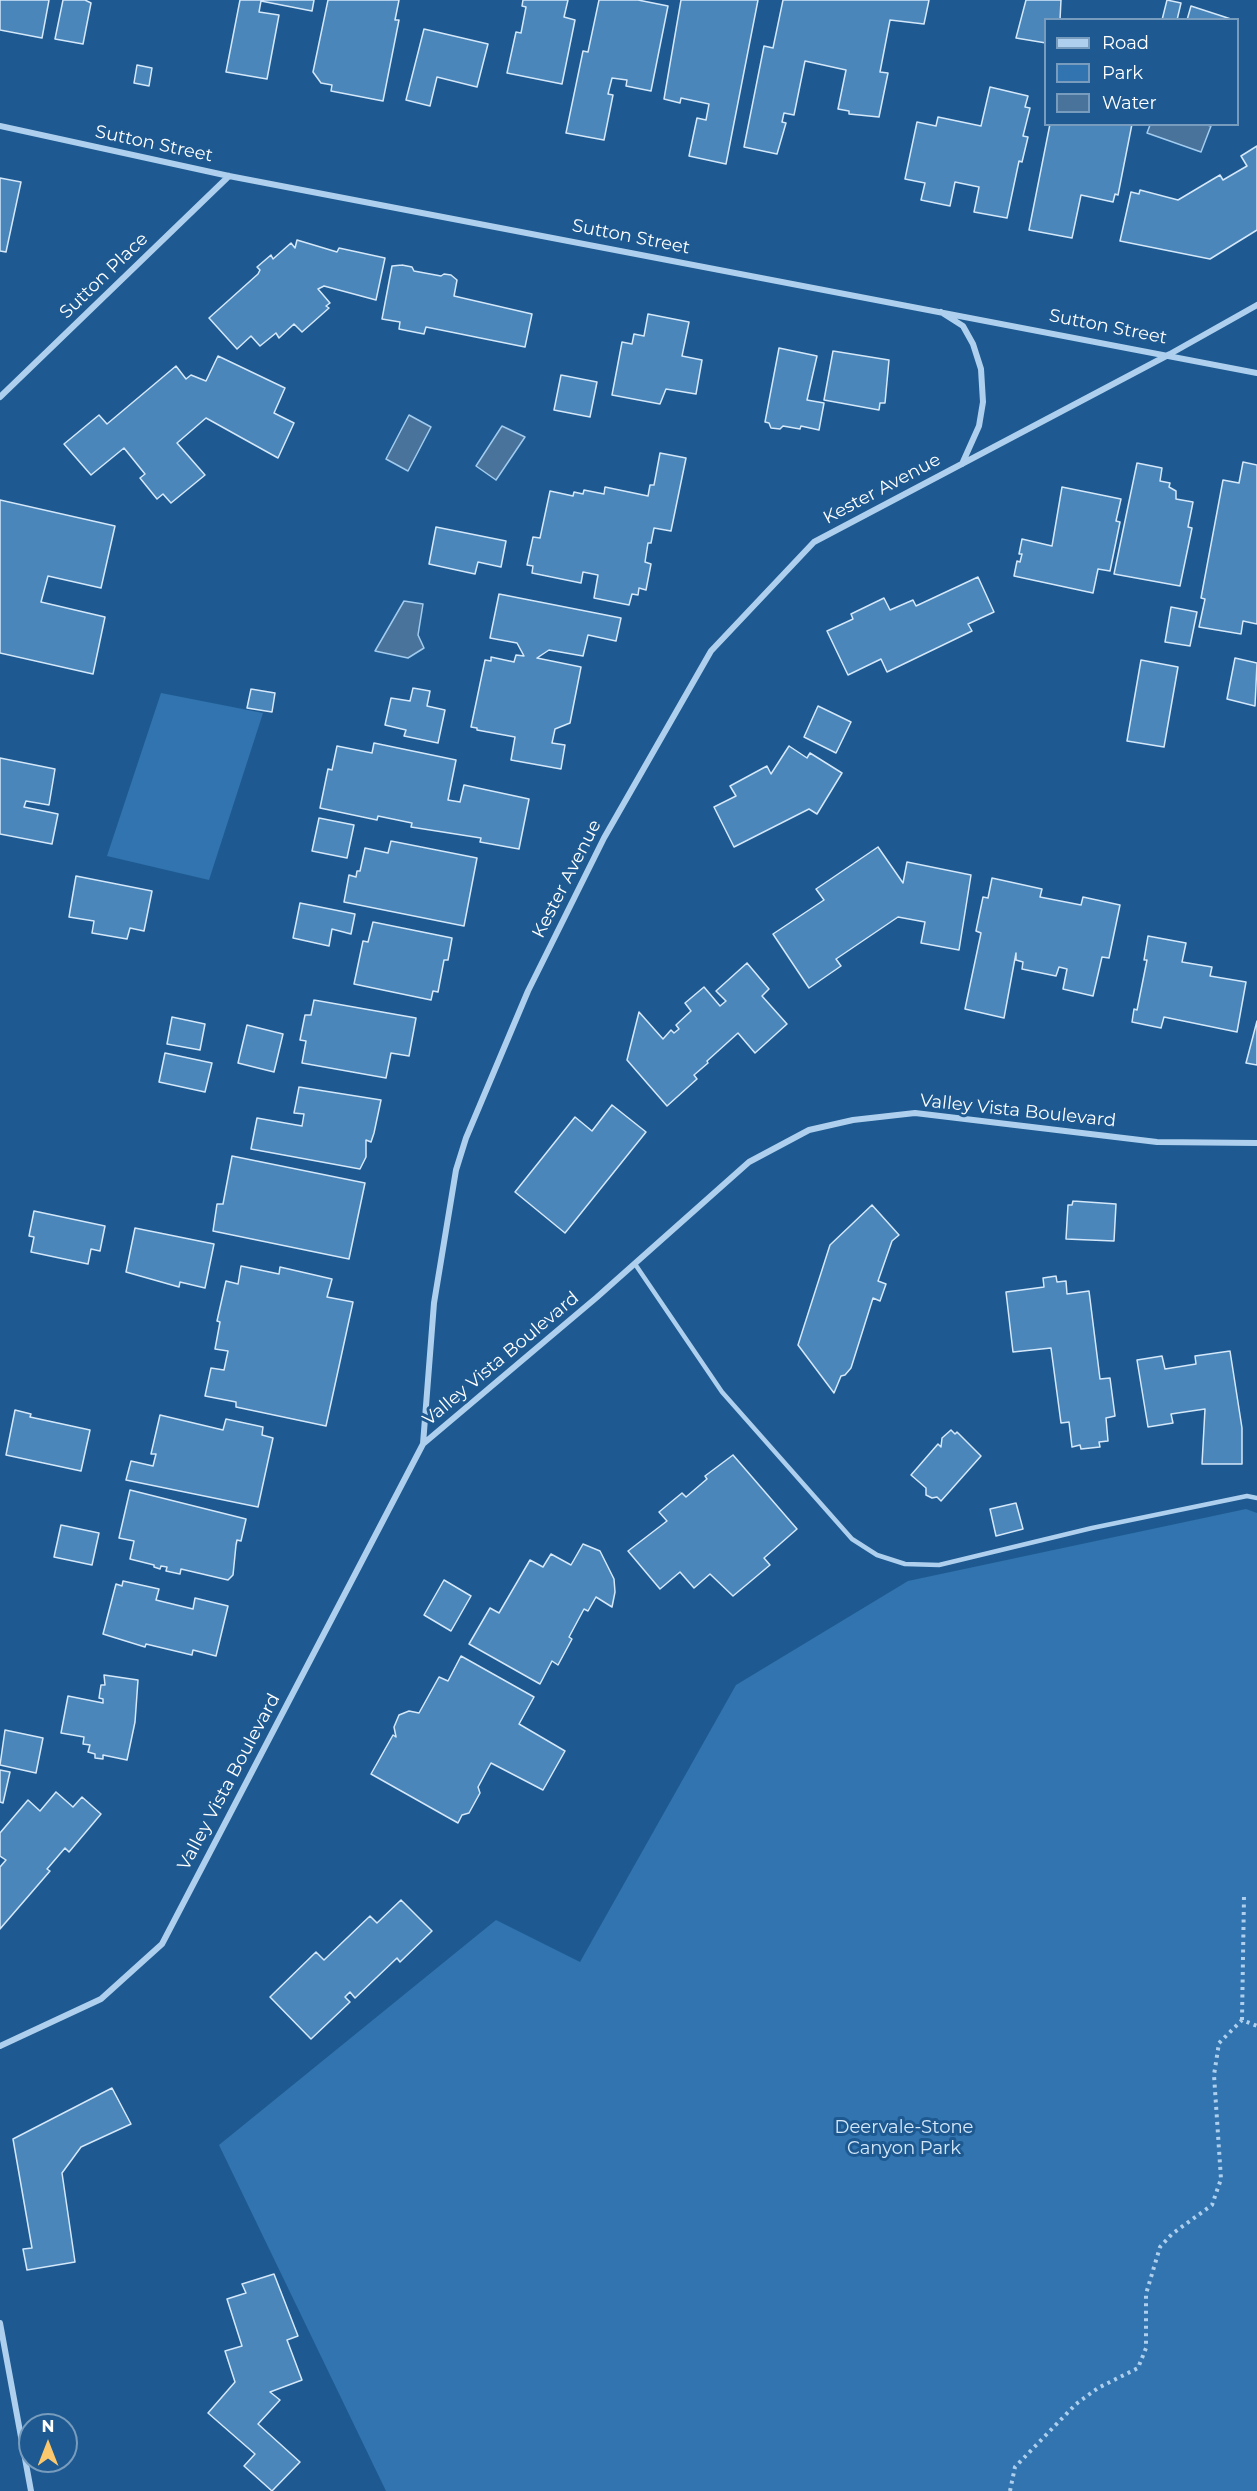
<!DOCTYPE html>
<html>
<head>
<meta charset="utf-8">
<style>
  body { margin:0 }
  #map { position:relative; width:1257px; height:2491px; overflow:hidden; background:#1e5a91; font-family:Montserrat,sans-serif }
  canvas { display:block }
  .legend { position:absolute; left:1044px; top:18px; width:195px; height:108px; box-sizing:border-box; background:#1e5a91; border:2px solid #789cbd; margin:0; padding:8px 10px; list-style:none; font-size:18px; color:#fff }
  .legend li { display:flex; align-items:center; gap:12px; height:30px }
  .legend b { width:30px; border:2px solid #789cbd }
  .north { position:absolute; left:18px; top:2413px; width:60px; height:60px; box-sizing:border-box; background:#1e5a91; border:2px solid #789cbd; border-radius:50%; rotate:0deg; font-size:16px; font-weight:700; line-height:24px; text-align:center; color:#fff }
  .north::after { content:''; display:block; margin:auto; width:21px; height:27px; background:#fcc86e; clip-path:polygon(50% 0,100% 100%,50% 72%,0 100%) }
</style>
</head>
<body>
<div id="map">
<canvas width="1257" height="2491"></canvas>
<ul class="legend">
<li><b style="height:8px;background:#aed0ee"></b>Road</li>
<li><b style="height:16px;background:#3174af"></b>Park</li>
<li><b style="height:16px;background:#49739b"></b>Water</li>
</ul>
<div class="north">N</div>
</div>
<script>
const g = document.querySelector('canvas').getContext('2d');
g.lineJoin = 'round';
function paint(path, color) {
  g.fillStyle = color;
  g.fill(path, 'evenodd');
}
function toPath(rows) {
  const path = new Path2D();
  for (const r of rows) {
    path.moveTo(r[0], r[1]);
    for (let i = 2; i < r.length; i += 2) path.lineTo(r[i], r[i + 1]);
  }
  return path;
}
function trace(path, color, width, dash) {
  g.strokeStyle = color;
  g.lineWidth = width;
  g.lineCap = dash ? 'butt' : 'round';
  g.setLineDash(dash || []);
  g.stroke(path);
}
function drawText(font, color, halo, rows, align = 'center') {
  g.font = font + ' Montserrat,sans-serif';
  g.lineWidth = 6;
  g.setLineDash([]);
  g.textBaseline = 'middle';
  g.strokeStyle = halo;
  g.fillStyle = color;
  for (const [text, x, y, turn = 0] of rows) {
    g.save();
    g.translate(x, y);
    g.rotate((+turn || 0) * Math.PI / 180);
    g.textAlign = isNaN(turn) ? turn : align;
    if (halo) g.strokeText(text, 0, 0);
    g.fillText(text, 0, 0);
    g.restore();
  }
}
const green = toPath([
  [161,693,263,713,209,880,107,856],
  [1246,1509,1257,1513,1257,2491,386,2491,219,2145,496,1920,580,1962,736,1685,908,1581]
]);
const water = toPath([
  [1207,125,1211,126,1201,152,1147,133,1150,125,1207,125],
  [409,415,431,427,408,471,386,459,409,415],
  [502,426,525,437,496,480,476,466,502,426],
  [404,601,423,604,418,635,424,648,408,658,375,651,404,601]
]);
const building = toPath([
  [0,0,49,0,42,38,0,30,0,0],
  [63,0,85,0,91,3,83,44,55,39,63,0],
  [240,0,314,0,312,11,261,1,259,12,279,15,267,79,226,72,240,0],
  [328,0,399,0,395,20,399,20,383,101,331,91,332,85,321,83,313,72,328,0],
  [523,0,568,0,564,17,575,20,562,84,507,73,516,32,521,33,526,7,522,6,523,0],
  [599,0,638,0,668,6,651,91,626,86,627,80,612,78,608,94,613,95,604,140,566,133,583,51,588,52,599,0],
  [681,0,758,0,726,164,689,156,697,118,706,120,709,104,681,98,680,103,664,99,681,0],
  [783,0,929,0,924,24,890,20,880,72,888,73,879,117,849,114,849,111,838,109,846,70,805,61,794,115,784,113,782,122,786,123,777,154,744,147,764,46,773,48,783,0],
  [1026,0,1061,0,1060,20,1046,20,1046,43,1016,38,1026,0],
  [1167,0,1181,3,1177,20,1162,20,1167,0],
  [1191,6,1234,20,1187,20,1191,6],
  [424,29,488,44,477,87,437,77,430,106,406,100,424,29],
  [137,65,152,68,149,86,134,83,137,65],
  [990,87,1028,96,1025,107,1030,108,1023,136,1028,137,1022,162,1019,161,1007,218,974,212,979,187,955,182,950,206,921,200,925,183,905,179,917,122,936,126,938,117,981,126,990,87],
  [1050,124,1132,124,1118,195,1115,194,1113,202,1081,195,1072,238,1029,230,1050,124],
  [1257,146,1257,230,1210,259,1120,241,1131,192,1139,194,1140,190,1178,200,1220,175,1223,180,1247,166,1241,156,1257,146],
  [0,178,21,182,6,252,0,251,0,178],
  [297,240,337,252,339,248,385,258,376,300,324,286,318,289,330,303,326,306,329,308,302,332,294,324,279,338,276,333,260,346,251,336,237,349,209,318,258,274,260,270,257,267,271,255,273,259,291,243,295,248,297,240],
  [402,265,412,267,414,271,441,276,444,274,451,275,457,280,454,296,532,314,525,347,426,327,424,334,399,329,400,322,382,319,392,266,402,265],
  [648,314,689,322,682,356,702,360,696,394,666,389,660,404,612,395,622,342,632,344,634,334,644,336,648,314],
  [779,348,817,356,807,400,824,403,819,430,801,426,800,429,783,426,780,429,771,428,769,423,765,422,779,348],
  [833,351,889,360,885,403,880,403,879,410,824,400,833,351],
  [218,356,285,388,274,413,294,423,278,458,206,418,177,443,205,475,171,503,163,494,157,499,140,478,145,474,124,448,91,475,64,444,99,415,107,424,176,366,186,379,191,375,206,381,218,356],
  [561,375,597,382,590,417,554,410,561,375],
  [660,453,686,458,671,531,654,528,651,543,648,543,645,562,651,564,646,590,639,588,638,595,632,594,629,605,594,598,598,575,583,572,581,583,532,573,533,566,527,565,533,537,540,538,550,491,573,496,574,492,583,494,584,490,604,494,605,487,648,496,650,485,654,485,660,453],
  [1243,462,1257,465,1257,624,1243,621,1241,634,1199,627,1205,599,1201,598,1223,480,1239,483,1243,462],
  [1137,463,1162,468,1160,481,1170,483,1169,487,1176,491,1176,499,1193,502,1188,527,1192,528,1180,586,1114,574,1137,463],
  [1062,487,1121,499,1116,521,1120,522,1110,571,1098,569,1093,593,1014,576,1017,561,1020,562,1022,554,1019,554,1022,539,1052,546,1062,487],
  [0,500,115,526,101,588,48,576,41,602,105,617,93,674,0,653,0,500],
  [436,527,506,541,501,567,478,562,475,574,429,564,436,527],
  [978,577,994,612,968,624,972,631,887,672,881,659,848,675,827,631,853,619,851,614,884,598,890,610,913,600,916,606,978,577],
  [499,594,621,618,616,641,588,635,583,656,549,650,537,658,581,667,570,723,555,729,552,743,565,745,561,769,511,760,515,737,477,730,477,728,471,727,485,660,491,661,491,657,514,662,516,655,524,656,517,643,490,638,499,594],
  [1171,607,1197,612,1190,646,1165,642,1171,607],
  [1235,658,1257,663,1255,706,1227,699,1235,658],
  [1141,660,1178,667,1164,747,1127,741,1141,660],
  [413,688,430,691,427,706,445,710,438,743,404,736,406,730,385,725,391,698,410,701,413,688],
  [251,689,275,693,272,712,247,708,251,689],
  [818,706,851,722,836,753,804,737,818,706],
  [374,743,456,760,448,800,460,802,464,785,529,799,519,849,480,842,481,838,411,827,412,823,378,816,377,820,320,808,328,769,332,770,337,746,372,753,374,743],
  [789,746,807,758,810,753,842,773,817,814,809,809,734,847,714,807,736,796,730,786,767,766,771,774,789,746],
  [0,758,55,769,49,805,26,801,24,807,58,814,52,844,0,834,0,758],
  [319,818,354,825,347,858,312,851,319,818],
  [391,841,477,858,464,926,344,902,349,875,356,877,357,871,360,871,365,848,388,853,391,841],
  [878,847,903,883,907,862,971,875,959,950,921,943,925,922,898,917,836,959,841,966,809,988,773,934,824,900,816,889,878,847],
  [76,876,152,891,144,931,130,928,127,939,92,933,94,921,69,917,76,876],
  [992,878,1042,889,1040,897,1081,905,1083,897,1120,905,1109,958,1102,957,1093,996,1063,989,1067,969,1059,967,1056,976,1022,969,1023,962,1016,960,1016,953,1004,1018,965,1009,981,933,976,931,983,897,988,898,992,878],
  [300,903,355,914,351,934,332,929,329,946,293,938,300,903],
  [373,922,452,938,448,960,444,960,438,992,433,991,431,1000,354,984,363,941,368,942,373,922],
  [1148,936,1186,943,1182,962,1212,967,1210,976,1246,982,1237,1032,1164,1017,1161,1028,1132,1022,1134,1009,1137,1010,1147,960,1144,960,1148,936],
  [747,963,769,989,762,996,787,1024,755,1053,738,1033,707,1061,708,1063,694,1075,697,1079,667,1106,627,1060,639,1012,663,1039,671,1030,674,1033,679,1029,676,1025,691,1011,685,1003,704,987,720,1006,726,1001,716,991,747,963],
  [314,1000,416,1018,409,1056,391,1053,386,1078,302,1063,306,1041,300,1040,305,1015,311,1015,314,1000],
  [172,1017,205,1024,200,1050,167,1044,172,1017],
  [1257,1021,1257,1065,1246,1063,1257,1021],
  [247,1025,283,1034,274,1072,238,1063,247,1025],
  [165,1053,212,1063,205,1092,159,1082,165,1053],
  [299,1087,381,1100,374,1133,371,1142,366,1140,366,1157,360,1169,251,1149,257,1118,302,1126,304,1114,294,1113,299,1087],
  [612,1105,646,1132,565,1233,515,1192,575,1117,592,1131,612,1105],
  [232,1156,365,1183,349,1259,213,1231,217,1204,223,1204,232,1156],
  [1073,1201,1116,1204,1114,1241,1066,1239,1068,1205,1072,1205,1073,1201],
  [872,1205,899,1235,892,1241,878,1281,886,1284,880,1301,873,1298,851,1368,845,1375,841,1376,834,1393,798,1345,830,1245,872,1205],
  [34,1211,105,1226,100,1251,91,1249,88,1264,31,1252,34,1237,29,1236,34,1211],
  [135,1228,214,1244,205,1288,180,1282,179,1287,126,1272,135,1228],
  [241,1266,279,1274,280,1267,332,1279,327,1297,353,1302,326,1426,236,1407,236,1402,205,1396,211,1368,224,1370,228,1351,215,1349,220,1322,217,1321,226,1281,238,1284,241,1266],
  [1056,1276,1057,1282,1066,1281,1067,1294,1089,1291,1100,1379,1110,1378,1115,1416,1106,1418,1108,1441,1099,1442,1100,1447,1081,1449,1080,1445,1072,1447,1069,1422,1061,1423,1051,1348,1013,1352,1006,1292,1044,1287,1043,1278,1056,1276],
  [1230,1351,1242,1428,1242,1464,1202,1464,1205,1409,1171,1414,1173,1423,1148,1427,1137,1360,1162,1356,1165,1369,1196,1364,1195,1356,1230,1351],
  [15,1410,31,1414,30,1417,90,1430,81,1471,6,1455,15,1410],
  [160,1415,223,1430,226,1419,263,1427,262,1435,273,1438,258,1507,126,1480,131,1461,153,1466,156,1454,151,1454,160,1415],
  [951,1430,955,1434,957,1432,981,1456,941,1501,937,1497,932,1498,926,1495,926,1488,911,1475,938,1444,941,1447,942,1438,951,1430],
  [733,1455,797,1529,764,1558,770,1565,733,1596,710,1574,694,1588,680,1572,660,1589,628,1551,667,1521,659,1512,682,1493,686,1497,707,1479,705,1476,733,1455],
  [130,1490,246,1519,241,1541,237,1540,236,1545,233,1575,228,1580,181,1569,180,1574,166,1571,167,1567,161,1566,160,1569,154,1567,154,1565,130,1559,134,1541,119,1538,130,1490],
  [1016,1503,1023,1529,996,1536,990,1509,1016,1503],
  [61,1525,99,1533,92,1565,54,1557,61,1525],
  [583,1544,600,1551,614,1579,615,1592,612,1607,596,1597,588,1611,584,1609,569,1637,572,1639,558,1665,552,1661,540,1684,469,1644,490,1608,499,1613,530,1560,543,1567,551,1554,571,1565,583,1544],
  [444,1580,471,1596,451,1631,424,1615,444,1580],
  [123,1581,159,1589,156,1600,193,1609,195,1598,228,1606,216,1656,193,1650,192,1655,146,1644,145,1647,103,1634,116,1584,122,1586,123,1581],
  [461,1656,534,1697,519,1724,565,1751,543,1790,491,1763,478,1787,480,1793,469,1813,462,1815,458,1823,371,1774,393,1735,396,1737,394,1727,399,1715,409,1711,419,1713,439,1677,448,1681,461,1656],
  [104,1675,138,1680,135,1722,127,1760,103,1755,103,1759,95,1758,95,1754,88,1752,90,1745,83,1744,84,1737,61,1733,68,1696,103,1703,103,1699,99,1698,101,1685,105,1685,104,1675],
  [5,1730,43,1738,36,1773,0,1765,5,1730],
  [0,1770,10,1772,3,1803,0,1802,0,1770],
  [56,1792,73,1807,82,1797,101,1814,69,1852,65,1848,47,1869,50,1871,0,1929,0,1867,6,1860,0,1856,0,1833,28,1800,40,1811,56,1792],
  [401,1900,432,1931,400,1962,397,1958,355,1998,350,1992,345,1997,350,2002,311,2039,270,1997,316,1952,324,1960,370,1916,377,1923,401,1900],
  [112,2088,131,2124,81,2147,62,2173,75,2262,27,2270,23,2249,32,2248,13,2139,112,2088],
  [274,2274,298,2336,287,2340,302,2380,270,2392,280,2400,258,2424,300,2462,272,2491,244,2466,255,2454,208,2413,235,2382,225,2351,242,2346,227,2299,246,2293,242,2284,274,2274]
]);
const path = toPath([
  [1242,2020,1244,1896],
  [1010,2491,1015,2467,1076,2404,1098,2388,1138,2368,1146,2348,1146,2294,1160,2247,1172,2234,1212,2205,1221,2179,1214,2075,1219,2043,1242,2020,1257,2026]
]);
const service = toPath([
  [635,1264,722,1392,852,1539,877,1555,905,1564,939,1565,1092,1528,1247,1496,1257,1498]
]);
const minor = toPath([
  [0,126,229,176,1257,373],
  [941,312,963,326,973,344,981,369,983,402,979,426,962,464],
  [0,397,229,176],
  [423,1444,434,1303,456,1170,466,1138,528,991,604,838,711,651,814,542,1170,354,1257,305],
  [0,2046,101,1999,162,1944,423,1444,596,1298,749,1162,809,1130,853,1120,915,1113,1157,1142,1257,1143],
  [0,2323,31,2491]
]);
const streetNames = [
  ["Sutton Street",154,144,12],
  ["Sutton Street",631,237,11],
  ["Sutton Place",104,276,-44],
  ["Sutton Street",1108,327,11],
  ["Kester Avenue",882,489,-28],
  ["Kester Avenue",567,879,-63],
  ["Valley Vista Boulevard",1018,1111,6],
  ["Valley Vista Boulevard",501,1359,-40],
  ["Valley Vista Boulevard",229,1782,-62]
];
const parkNames = [
  ["Deervale-Stone",904,2128],
  ["Canyon Park",904,2149]
];
paint(green, '#3174af');
paint(water, '#49739b');
trace(water, '#a2ccef', 1.5);
paint(building, '#4a86ba');
trace(building, '#d4e8fa', 1.5);
trace(path, '#aed0ee', 4, [3, 4.5]);
trace(service, '#aed0ee', 4.5);
trace(minor, '#aed0ee', 6);
drawText('18px', '#fff', '#1e5a91', streetNames);
drawText('18px', '#d4e8fa', '#1e5a91', parkNames);
</script>
</body>
</html>
